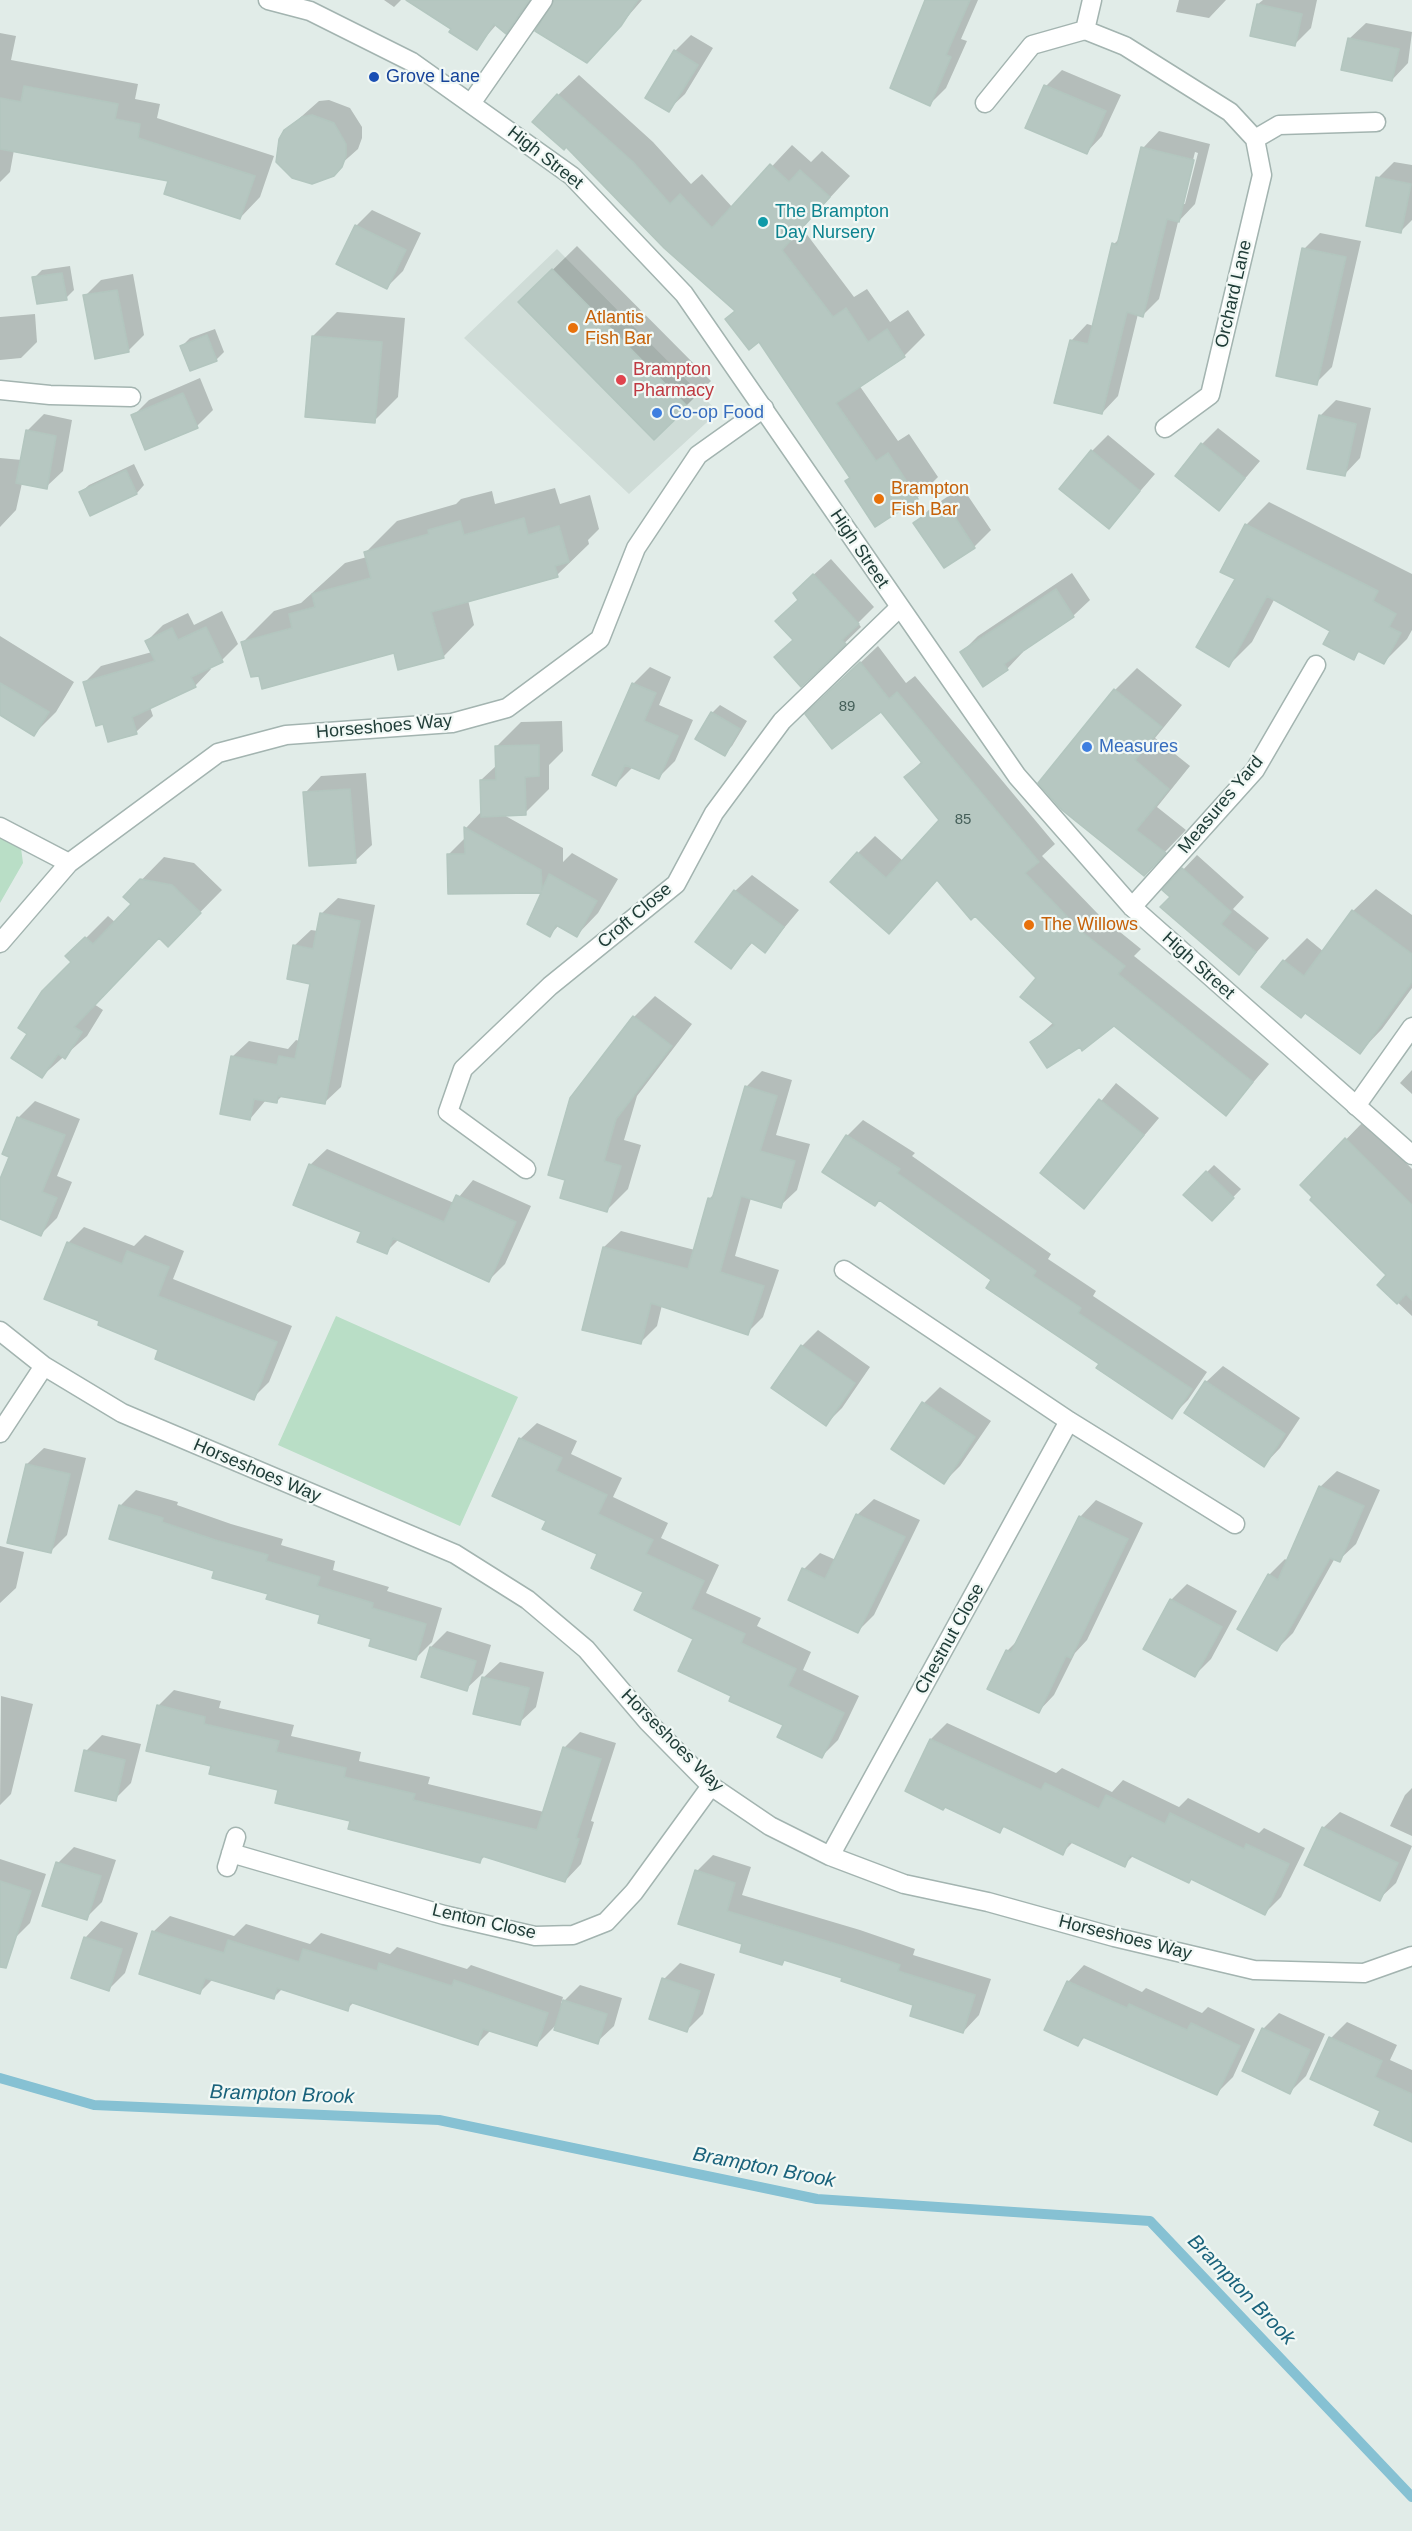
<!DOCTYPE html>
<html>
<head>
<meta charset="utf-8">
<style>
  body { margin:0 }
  canvas { display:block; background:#e1ece8 }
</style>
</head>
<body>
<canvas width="1412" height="2531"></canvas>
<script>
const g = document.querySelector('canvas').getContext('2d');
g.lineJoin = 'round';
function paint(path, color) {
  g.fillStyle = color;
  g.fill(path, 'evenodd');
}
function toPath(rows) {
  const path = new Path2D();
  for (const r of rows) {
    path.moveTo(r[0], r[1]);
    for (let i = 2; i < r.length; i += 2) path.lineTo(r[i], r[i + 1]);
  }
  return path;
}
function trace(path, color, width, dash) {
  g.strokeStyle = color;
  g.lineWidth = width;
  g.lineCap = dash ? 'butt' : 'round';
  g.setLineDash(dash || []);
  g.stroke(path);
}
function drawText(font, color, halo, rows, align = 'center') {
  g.font = font + ' Helvetica,sans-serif';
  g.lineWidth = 4.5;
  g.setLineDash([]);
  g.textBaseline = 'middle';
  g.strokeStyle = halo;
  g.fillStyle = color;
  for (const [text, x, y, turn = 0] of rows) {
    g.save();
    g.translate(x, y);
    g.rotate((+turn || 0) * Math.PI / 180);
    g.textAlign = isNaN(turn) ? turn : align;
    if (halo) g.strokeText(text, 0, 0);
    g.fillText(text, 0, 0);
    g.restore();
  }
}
const built = toPath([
  [557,249,718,412,629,494,464,338]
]);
const green = toPath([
  [0,837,21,848,23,863,0,903],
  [336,1316,518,1397,460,1526,278,1445]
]);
const shadow = toPath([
  [384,0,401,0,394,7],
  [408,0,532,0,506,32,497,24,476,48,453,29],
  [561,0,642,0,603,45],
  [928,0,978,0,961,39,967,41,946,88,930,104],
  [1179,0,1226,0,1209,18,1176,12],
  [1263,0,1317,0,1311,28,1295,44,1258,4],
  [1366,23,1412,32,1408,63,1392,80,1349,39],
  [0,33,16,36,11,60,138,84,135,99,160,104,157,118,274,156,260,197,240,218,170,180,14,150,10,172,0,182],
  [691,35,713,48,685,94,668,110,675,51],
  [1062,70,1121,95,1102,136,1086,153,1046,86],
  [579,75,653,142,691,184,702,174,733,208,792,145,811,162,822,151,850,176,802,228,854,297,867,289,890,322,908,310,925,335,904,356,859,385,898,441,909,434,938,477,917,498,851,477,760,340,727,319,736,310,558,95],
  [329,100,350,108,362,127,362,138,358,149,323,180,302,181,293,177,285,131,319,101],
  [1159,131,1210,144,1195,204,1178,222,1159,299,1143,315,1138,314,1118,396,1102,413,1071,341,1087,324,1094,326,1114,244,1121,237,1143,148],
  [1195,152,1198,153,1185,204,1182,204],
  [1394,162,1412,165,1412,220,1400,232,1378,178],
  [372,210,421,233,403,271,387,287,356,226],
  [1320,233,1361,241,1332,367,1316,383,1304,249],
  [577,246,711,381,654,438,520,302],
  [70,266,74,290,66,298,34,278,42,270],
  [133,274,144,335,128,351,85,296,101,280],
  [337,312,405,318,398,397,374,421,313,336],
  [35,314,37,342,21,358,0,360,0,317],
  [215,329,224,352,216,360,182,346,190,338],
  [200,378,213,410,197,426,133,416,149,400],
  [1336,400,1371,408,1360,458,1344,475,1320,416],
  [44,414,72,420,63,471,46,487,22,483,16,510,0,527,0,458,22,460,27,431],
  [1218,428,1260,461,1219,509,1202,444],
  [1108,435,1155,474,1109,527,1092,451],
  [134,464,144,485,137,493,91,514,81,492,89,485],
  [962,487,991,530,975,546,944,566,915,523,932,507],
  [555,488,560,504,590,495,599,529,588,540,589,544,557,575,468,600,474,625,443,657,395,651,260,674,243,642,274,611,301,603,345,563,367,557,366,552,397,521,456,504,461,499,492,491,495,504],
  [1269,502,1412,574,1412,630,1407,639,1384,662,1361,650,1353,658,1332,631,1275,598,1252,642,1229,665,1246,525],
  [831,559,874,607,858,623,861,627,801,685,776,657,794,639,799,599,811,577],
  [1072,573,1090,600,1073,616,1022,650,1023,652,1007,669,983,685,962,652,978,636],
  [222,611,238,644,222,660,209,667,211,669,195,686,150,707,153,716,136,732,104,722,84,683,101,666,152,652,147,641,163,625,188,613,194,625],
  [0,636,74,682,56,712,34,734,0,714],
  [878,646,906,683,915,676,1055,844,1042,856,1099,915,1141,949,1134,956,1269,1064,1226,1114,1114,1024,1080,1045,1032,1042,1054,1022,1038,978,938,879,906,915,858,853,875,836,903,861,941,820,906,777,922,761,882,710,824,697],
  [650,667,671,677,659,705,693,720,675,761,659,777,632,768,616,784,594,774,633,684],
  [1137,668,1182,705,1155,738,1190,766,1157,807,1186,830,1144,874,1040,783,1115,690],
  [720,705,747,721,732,746,724,754,712,713],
  [562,721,563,751,549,765,549,789,525,813,502,814,563,848,563,862,572,853,618,879,598,913,577,935,559,925,550,935,543,891,449,854,466,837,466,828,482,811,481,780,497,765,497,746,521,722],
  [366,773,372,845,355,861,305,793,321,776],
  [1197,855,1244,897,1233,909,1269,938,1239,973,1164,890],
  [164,857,194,863,222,890,168,945,159,936,94,1004,103,1010,87,1036,42,1076,73,962,68,956,108,916,116,923,133,904,125,897],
  [752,875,799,910,765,951,753,942,731,967,697,942,735,891],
  [1376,889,1412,915,1412,988,1382,1029,1360,1052,1284,961,1307,938,1324,952,1353,911],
  [338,898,375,905,341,1087,324,1103,283,1095,276,1102,266,1100,250,1119,232,1057,249,1041,288,1049,296,1040,300,1041,311,983,294,946,311,930,318,931,321,914],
  [655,996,692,1024,637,1096,624,1140,641,1145,628,1189,607,1210,562,1197,634,1017],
  [1412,1070,1412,1094,1400,1083],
  [762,1071,792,1080,776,1135,810,1144,797,1190,780,1206,751,1198,735,1256,779,1270,763,1317,747,1333,662,1305,657,1326,640,1343,584,1329,604,1247,621,1231,695,1250,709,1199,715,1193,746,1087],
  [1116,1083,1159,1118,1084,1207,1042,1173],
  [35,1101,80,1119,57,1176,72,1182,57,1218,41,1234,0,1218,0,1183,11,1156,18,1118],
  [863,1120,915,1153,912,1156,1051,1254,1048,1259,1096,1291,1093,1296,1207,1372,1188,1400,1171,1417,993,1279,880,1199,875,1204,824,1171,847,1136],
  [1365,1120,1412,1169,1412,1316,1379,1285,1388,1275,1302,1185],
  [327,1149,454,1203,473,1180,531,1206,505,1264,489,1280,399,1239,386,1252,363,1231,310,1165],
  [1214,1165,1241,1189,1212,1219,1185,1194],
  [84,1227,134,1246,145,1235,184,1251,173,1279,292,1326,269,1382,253,1398,101,1320,68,1243],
  [818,1330,870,1367,842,1408,826,1424,802,1346],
  [1223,1366,1300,1418,1280,1448,1264,1465,1206,1382],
  [940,1387,991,1421,960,1466,944,1482,924,1403],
  [537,1423,577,1441,571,1454,622,1478,613,1497,668,1523,661,1538,719,1565,706,1593,761,1618,757,1626,811,1652,803,1670,859,1696,838,1740,822,1756,784,1725,733,1695,695,1638,599,1554,548,1520,520,1439],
  [44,1448,86,1458,67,1535,51,1551,27,1464],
  [1337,1471,1380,1490,1356,1544,1339,1560,1335,1558,1293,1633,1277,1649,1269,1575,1285,1559,1288,1561,1320,1487],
  [136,1490,178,1502,177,1505,231,1524,283,1539,281,1545,335,1561,333,1570,389,1587,387,1591,442,1608,432,1642,416,1658,322,1614,216,1570,120,1506],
  [874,1499,920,1520,874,1615,858,1631,804,1569,820,1553,836,1560,857,1515],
  [1096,1500,1143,1523,1087,1640,1075,1653,1054,1695,1038,1712,989,1688,1008,1650,1020,1638,1080,1517],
  [0,1546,24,1552,16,1588,0,1603],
  [1187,1584,1237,1611,1211,1659,1195,1675,1171,1600],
  [447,1631,491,1645,483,1673,466,1689,431,1647],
  [500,1662,544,1672,536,1707,519,1723,483,1678],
  [174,1690,221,1701,219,1708,294,1725,291,1736,361,1752,359,1761,430,1777,428,1784,544,1812,564,1748,580,1732,616,1743,591,1821,594,1822,581,1864,565,1881,485,1856,480,1861,352,1820,280,1789,213,1765,158,1706],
  [1,1696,33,1704,11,1794,0,1805],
  [947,1723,1056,1773,1062,1768,1112,1792,1123,1780,1179,1807,1188,1798,1259,1833,1264,1828,1305,1848,1281,1897,1265,1913,1192,1878,1189,1881,1134,1855,1124,1865,1074,1841,1062,1853,1005,1826,1000,1831,946,1805,907,1790,931,1739],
  [102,1735,141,1744,131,1783,115,1799,86,1751],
  [1412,1788,1412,1836,1390,1826,1405,1795],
  [1340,1812,1412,1846,1396,1883,1379,1899,1323,1828],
  [74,1847,116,1860,102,1902,86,1918,58,1863],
  [713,1855,751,1867,742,1895,860,1930,915,1949,913,1955,991,1979,979,2015,963,2032,915,2004,844,1977,786,1959,782,1963,744,1943,697,1871],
  [0,1859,46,1874,30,1923,14,1939,0,1935],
  [170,1916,234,1936,246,1924,310,1944,321,1933,390,1954,397,1947,467,1969,471,1965,563,1997,561,2004,580,1985,622,1998,614,2026,597,2042,557,2024,537,2044,491,2030,478,2043,354,2002,347,2009,283,1988,273,1998,213,1979,200,1992,153,1932],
  [101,1921,138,1933,125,1973,109,1989,85,1938],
  [680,1963,715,1974,703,2014,687,2030,664,1979],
  [1084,1965,1142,1992,1146,1988,1202,2013,1208,2007,1255,2029,1233,2077,1216,2094,1086,2036,1078,2044,1068,1982],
  [1279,2013,1325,2034,1306,2076,1290,2092,1263,2029],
  [1347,2022,1397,2045,1390,2060,1412,2070,1412,2140,1382,2110,1331,2038]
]);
const stream = toPath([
  [0,2078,94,2105,439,2120,817,2199,1150,2221,1412,2497]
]);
const building = toPath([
  [406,0,529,0,506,34,494,24,477,50,449,32,451,29,406,0],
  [554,0,638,0,621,26,587,63,535,31,554,0],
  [925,0,970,0,946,55,951,57,930,106,890,88,925,0],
  [1257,4,1302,14,1295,46,1250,36,1257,4],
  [1348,38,1399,49,1392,81,1341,70,1348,38],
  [674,50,698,65,669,112,645,98,674,50],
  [1044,85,1106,111,1087,154,1025,128,1044,85],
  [24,86,118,104,115,119,140,124,138,138,255,176,240,219,164,194,168,181,0,149,0,98,21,102,24,86],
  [557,94,633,162,670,204,680,194,712,228,770,164,789,182,800,170,830,197,782,250,833,317,846,308,868,342,887,329,905,357,836,403,876,461,888,453,918,499,875,527,845,481,850,478,759,342,749,350,725,319,735,311,664,248,566,147,564,150,532,122,557,94],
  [312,115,334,123,346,144,346,156,342,167,334,176,312,184,292,178,276,162,279,139,284,130,302,117,312,115],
  [1141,147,1194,160,1179,222,1167,219,1143,317,1127,312,1102,414,1054,403,1070,340,1088,344,1112,243,1117,245,1141,147],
  [1376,177,1411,184,1401,233,1366,226,1376,177],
  [355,225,406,250,387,289,336,264,355,225],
  [1302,248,1346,257,1317,385,1276,376,1302,248],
  [552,269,688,407,654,440,518,302,552,269],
  [62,273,67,300,37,304,32,277,62,273],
  [117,290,129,352,95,359,83,295,117,290],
  [207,335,217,361,190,371,180,346,207,335],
  [312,336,382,342,375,423,305,417,312,336],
  [183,393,198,428,145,450,131,415,183,393],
  [1319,415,1356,424,1345,476,1307,469,1319,415],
  [26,430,56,436,47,489,16,483,26,430],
  [1201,443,1245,478,1219,511,1175,476,1201,443],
  [1091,450,1140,491,1109,529,1059,489,1091,450],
  [126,470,137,494,90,516,79,492,126,470],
  [945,502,975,548,944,568,913,523,945,502],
  [524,518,528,535,559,526,569,562,555,566,558,577,431,612,444,658,398,670,394,653,262,689,259,676,251,677,241,642,292,628,289,614,315,607,312,594,371,578,364,552,429,534,428,530,460,521,464,535,524,518],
  [1245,524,1378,591,1373,601,1396,614,1389,627,1401,633,1384,664,1358,651,1354,660,1323,644,1330,631,1267,596,1229,667,1196,647,1235,579,1220,572,1245,524],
  [813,574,859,624,842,640,846,644,801,687,774,657,793,640,775,621,798,600,793,593,813,574],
  [1056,589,1074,617,1004,664,1008,670,983,687,960,652,1056,589],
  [206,627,223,662,191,677,196,687,132,717,137,734,108,742,103,724,96,726,83,682,155,661,145,641,172,628,178,640,206,627],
  [860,662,889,699,897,692,1039,862,1025,873,1082,932,1125,966,1118,974,1253,1082,1226,1116,1114,1026,1082,1051,1080,1047,1047,1068,1030,1042,1055,1025,1020,997,1036,978,975,916,971,920,937,880,889,934,830,882,857,852,886,878,939,820,904,777,922,763,881,712,832,749,805,714,860,662],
  [0,683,49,712,34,736,0,715,0,683],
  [632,683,656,693,644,721,678,736,659,779,625,765,616,786,592,775,632,683],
  [1114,689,1162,727,1135,760,1169,789,1136,830,1166,853,1144,876,1062,810,1038,783,1114,689],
  [711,712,740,729,725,756,695,739,711,712],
  [539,745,539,776,525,777,526,815,481,817,480,780,496,780,495,746,539,745],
  [350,789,356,863,309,866,303,792,350,789],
  [464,827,541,870,542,890,549,874,597,901,577,937,556,925,550,937,527,924,541,893,448,894,447,854,465,854,464,827],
  [1182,868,1231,912,1221,924,1256,952,1239,975,1160,907,1170,897,1162,890,1182,868],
  [140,879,172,885,201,913,168,947,159,938,74,1027,82,1032,65,1059,58,1054,42,1078,11,1058,27,1034,18,1028,42,991,71,962,65,956,85,937,93,944,131,904,123,897,140,879],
  [734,890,784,927,765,953,751,942,731,969,695,942,734,890],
  [1352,910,1412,954,1412,982,1360,1054,1305,1013,1301,1018,1261,987,1283,960,1304,976,1352,910],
  [320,913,360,921,325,1104,278,1096,277,1103,254,1099,250,1120,220,1114,231,1056,277,1065,279,1056,295,1059,310,984,287,979,293,945,313,949,320,913],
  [633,1016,672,1046,616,1119,604,1161,621,1166,607,1212,560,1198,565,1180,548,1175,570,1098,633,1016],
  [745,1086,777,1096,760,1151,795,1161,781,1208,741,1196,720,1272,764,1286,748,1335,651,1303,641,1344,582,1330,603,1247,688,1269,708,1198,712,1199,745,1086],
  [1099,1099,1144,1135,1084,1209,1040,1173,1099,1099],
  [17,1117,65,1135,42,1192,57,1198,41,1236,0,1219,0,1179,9,1157,2,1154,17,1117],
  [846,1135,900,1169,897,1173,1036,1271,1033,1276,1081,1308,1078,1313,1192,1389,1172,1419,1096,1368,1099,1364,986,1288,991,1280,879,1200,875,1206,822,1172,846,1135],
  [1345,1138,1412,1205,1412,1300,1406,1294,1397,1304,1377,1285,1386,1275,1310,1200,1312,1197,1300,1185,1345,1138],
  [309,1164,444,1222,456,1195,516,1222,489,1282,393,1238,387,1254,357,1242,361,1232,293,1205,309,1164],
  [1206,1171,1234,1198,1212,1221,1183,1195,1206,1171],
  [67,1242,122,1264,127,1251,169,1267,158,1296,277,1342,254,1400,155,1359,158,1350,98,1325,99,1321,44,1299,67,1242],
  [801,1345,855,1383,826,1426,771,1388,801,1345],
  [1205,1381,1285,1434,1264,1467,1184,1413,1205,1381],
  [922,1402,975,1437,944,1484,891,1449,922,1402],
  [519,1438,562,1458,556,1471,607,1495,598,1514,653,1540,646,1554,704,1581,691,1609,745,1634,741,1643,796,1669,788,1686,844,1713,822,1758,777,1737,783,1725,729,1701,731,1696,678,1671,693,1639,634,1610,643,1592,591,1568,597,1554,542,1529,546,1521,492,1496,519,1438],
  [26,1464,70,1474,51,1553,7,1543,26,1464],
  [1319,1486,1364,1506,1340,1562,1330,1558,1277,1651,1237,1629,1268,1574,1278,1580,1319,1486],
  [119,1505,163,1518,162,1522,215,1540,268,1555,266,1561,320,1577,317,1586,373,1603,372,1608,426,1624,416,1660,369,1646,371,1639,318,1623,320,1615,266,1599,268,1594,212,1578,214,1571,109,1539,119,1505],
  [856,1514,905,1537,858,1633,788,1600,802,1568,825,1579,856,1514],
  [1079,1516,1128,1539,1071,1658,1066,1656,1039,1713,987,1689,1006,1650,1011,1652,1079,1516],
  [1170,1599,1222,1627,1195,1677,1143,1649,1170,1599],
  [430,1647,476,1661,467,1691,421,1677,430,1647],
  [482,1677,529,1688,520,1725,473,1714,482,1677],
  [157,1705,205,1717,204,1724,279,1741,276,1752,346,1768,344,1777,415,1794,413,1800,537,1830,563,1747,601,1759,576,1838,579,1839,565,1882,482,1856,480,1863,348,1829,350,1821,275,1803,278,1790,209,1774,211,1766,146,1751,157,1705],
  [930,1739,1041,1790,1045,1783,1099,1809,1106,1795,1165,1824,1170,1813,1244,1849,1246,1844,1289,1864,1265,1915,1191,1879,1189,1883,1130,1855,1125,1867,1069,1841,1063,1855,1003,1826,1000,1833,945,1807,943,1810,905,1791,930,1739],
  [84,1750,125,1760,116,1801,75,1791,84,1750],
  [1322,1827,1398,1863,1380,1901,1304,1865,1322,1827],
  [56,1862,101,1876,87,1920,42,1906,56,1862],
  [695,1870,735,1883,727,1911,843,1946,900,1965,898,1971,975,1995,963,2033,910,2016,913,2005,841,1981,842,1978,784,1960,782,1965,740,1952,742,1944,678,1924,695,1870],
  [0,1881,31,1891,6,1968,0,1967,0,1881],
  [152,1931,224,1953,228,1940,299,1962,303,1949,377,1971,379,1963,452,1986,454,1980,548,2013,537,2046,483,2029,478,2045,350,2002,348,2011,277,1988,274,1999,205,1978,200,1994,139,1974,152,1931],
  [84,1937,122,1949,109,1991,71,1978,84,1937],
  [662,1978,700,1991,687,2032,649,2019,662,1978],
  [1067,1981,1127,2008,1129,2004,1187,2030,1191,2023,1240,2046,1217,2095,1083,2037,1078,2046,1044,2030,1067,1981],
  [563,2000,607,2014,598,2044,554,2030,563,2000],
  [1262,2028,1310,2050,1290,2094,1242,2071,1262,2028],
  [1329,2037,1382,2061,1375,2077,1412,2094,1412,2142,1374,2125,1380,2111,1310,2079,1329,2037]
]);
const minor = toPath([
  [1092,0,1085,30,1125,46,1230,112,1255,139,1262,175,1210,395,1165,428],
  [472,102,543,0],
  [985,103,1032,45,1085,30],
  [1255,139,1279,125,1376,122],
  [0,390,50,395,131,397],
  [0,827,69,863],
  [1132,907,1255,770,1316,665],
  [0,943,69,863,218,753,286,735,452,723,507,708,600,639,636,548,698,455,764,408],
  [1356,1106,1412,1027],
  [526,1169,448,1112,463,1069,550,986,676,884,714,813,782,721,899,608],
  [844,1270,1069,1421,1235,1524],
  [0,1331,44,1366,122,1413,455,1554,528,1600,586,1649,648,1722,711,1786,770,1826,830,1856,904,1884,988,1902,1114,1937,1254,1970,1364,1973,1412,1956],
  [0,1433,44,1366],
  [231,1853,444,1915,535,1936,573,1935,606,1922,634,1892,711,1786],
  [830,1856,1069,1421],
  [227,1867,236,1837]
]);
const tertiary = toPath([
  [268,0,310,11,412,62,572,176,684,294,1017,776,1132,907,1412,1155]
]);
const markers = [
  [374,77,6,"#1a4fb4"],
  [763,222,6,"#0f9aa8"],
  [573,328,6,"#e8710a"],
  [621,380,6,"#e0444e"],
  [657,413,6,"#3f7fe0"],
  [879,499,6,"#e8710a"],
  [1087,747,6,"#3f7fe0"],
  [1029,925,6,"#e8710a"]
];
const numberNames = [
  ["89",847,707],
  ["85",963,820]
];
const transitNames = [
  ["Grove Lane",386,77]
];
const streetNames = [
  ["High Street",545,158,38],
  ["Orchard Lane",1234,294,-77],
  ["High Street",859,549,56],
  ["Horseshoes Way",384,727,-5],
  ["Measures Yard",1221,805,-50],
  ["Croft Close",635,916,-40],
  ["High Street",1198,966,42],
  ["Horseshoes Way",257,1471,23],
  ["Chestnut Close",950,1639,-61],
  ["Horseshoes Way",672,1741,45],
  ["Lenton Close",484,1922,13],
  ["Horseshoes Way",1125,1938,14]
];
const cultureNames = [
  ["The Brampton",775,212],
  ["Day Nursery",775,233]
];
const foodNames = [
  ["Atlantis",585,318],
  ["Fish Bar",585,339],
  ["Brampton",891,489],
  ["Fish Bar",891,510],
  ["The Willows",1041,925]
];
const healthNames = [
  ["Brampton",633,370],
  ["Pharmacy",633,391]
];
const shopNames = [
  ["Co-op Food",669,413],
  ["Measures",1099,747]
];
const waterNames = [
  ["Brampton Brook",282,2095,2],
  ["Brampton Brook",764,2168,11],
  ["Brampton Brook",1241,2290,46]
];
paint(built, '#cfdcd7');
paint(green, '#b9dec6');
paint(shadow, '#0003');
trace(stream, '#86c1d3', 10);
paint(building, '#b6c7c1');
trace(building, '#b3c6bf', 1.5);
trace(minor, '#a3b4b0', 21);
trace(tertiary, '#a3b4b0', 21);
trace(minor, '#fff', 18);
trace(tertiary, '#fff', 18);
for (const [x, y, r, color] of markers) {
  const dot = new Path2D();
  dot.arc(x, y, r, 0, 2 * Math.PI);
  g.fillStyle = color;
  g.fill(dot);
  trace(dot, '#f1f8f5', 2);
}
drawText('15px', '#46605a', null, numberNames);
drawText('18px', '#164399', '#f1f8f5', transitNames, 'left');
drawText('18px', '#203d38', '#f1f8f5', streetNames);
drawText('18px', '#0d838f', '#f1f8f5', cultureNames, 'left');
drawText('18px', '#c56008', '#f1f8f5', foodNames, 'left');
drawText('18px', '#be3a42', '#f1f8f5', healthNames, 'left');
drawText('18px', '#366cbe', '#f1f8f5', shopNames, 'left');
drawText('italic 20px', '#19627b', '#f1f8f5', waterNames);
</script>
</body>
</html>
